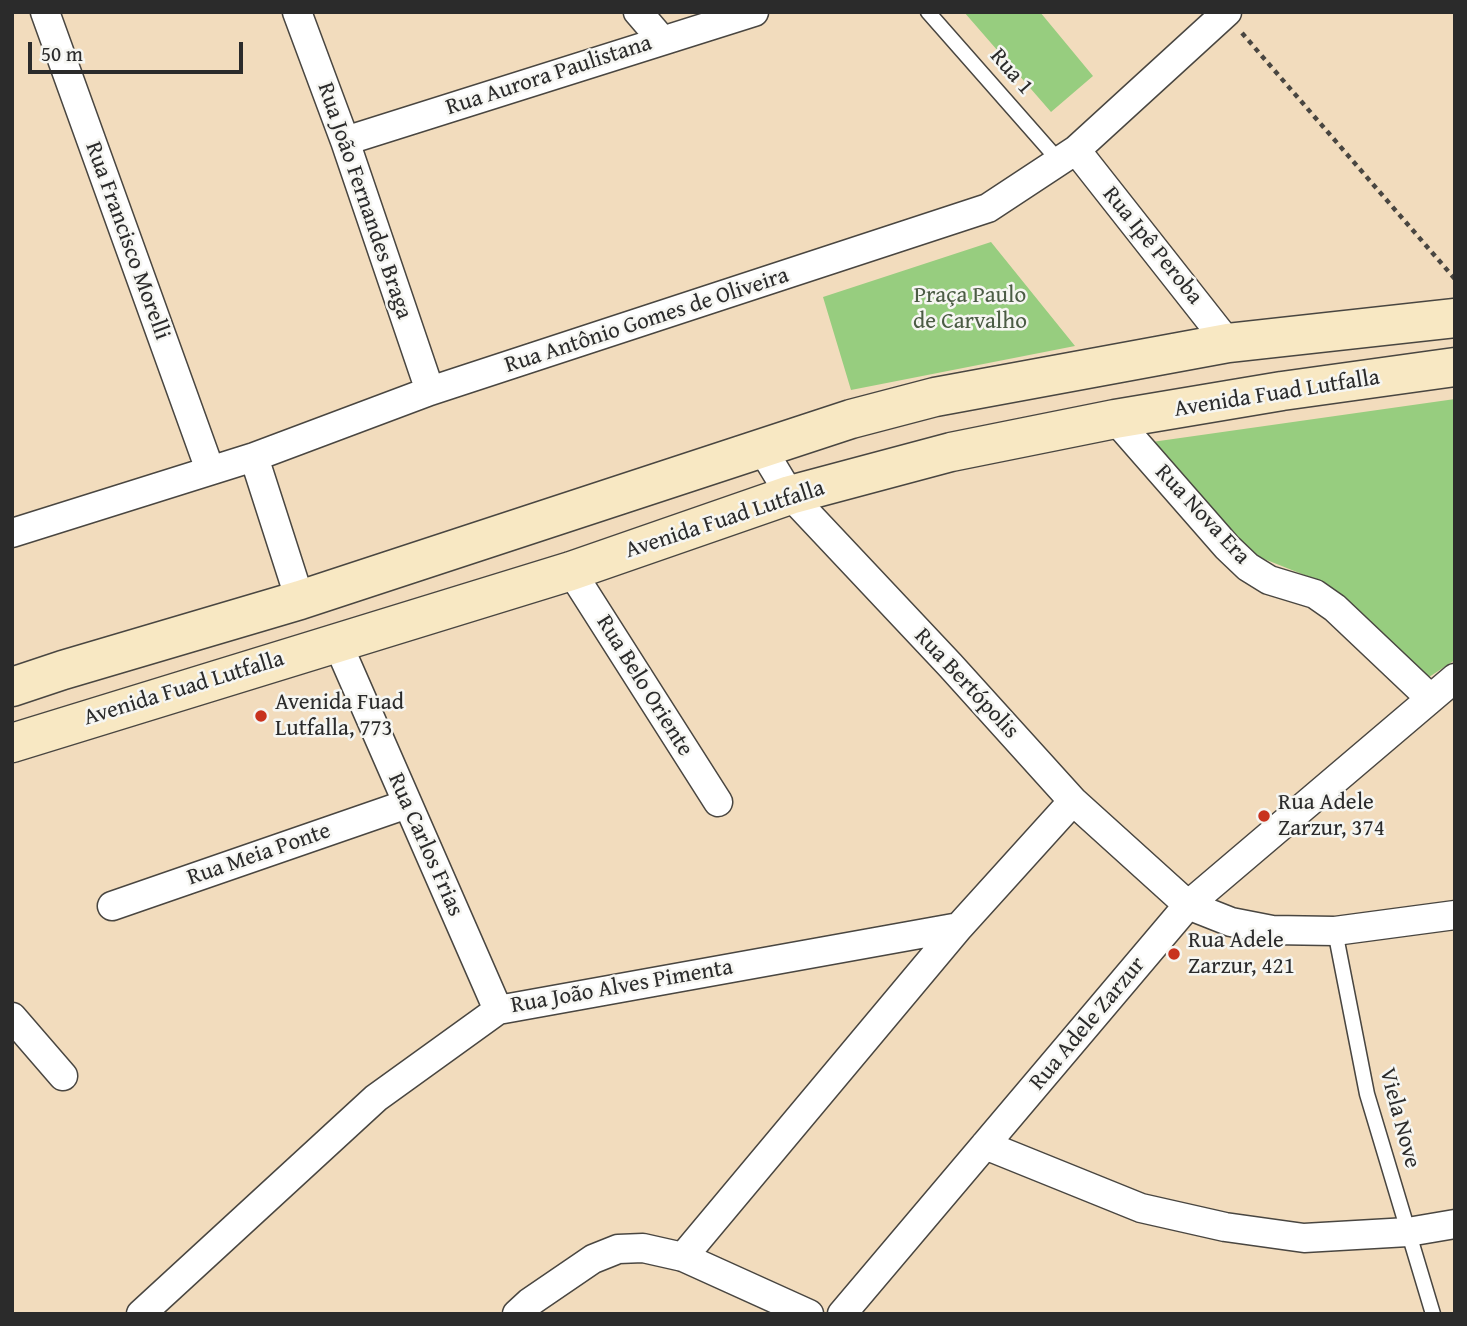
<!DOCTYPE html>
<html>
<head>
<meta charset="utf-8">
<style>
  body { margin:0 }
  #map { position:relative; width:1467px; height:1326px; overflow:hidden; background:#f2dcbd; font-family:"Gentium Book Plus",serif }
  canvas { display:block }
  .frame { position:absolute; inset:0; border:14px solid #2b2b2b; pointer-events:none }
  .scale { position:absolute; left:28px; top:42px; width:215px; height:32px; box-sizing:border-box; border:4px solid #2b2b2b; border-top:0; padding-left:9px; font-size:21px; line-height:24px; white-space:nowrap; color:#2b2b2b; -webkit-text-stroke:5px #f6f6f2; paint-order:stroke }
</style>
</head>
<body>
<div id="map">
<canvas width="1467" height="1326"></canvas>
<div class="frame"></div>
<div class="scale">50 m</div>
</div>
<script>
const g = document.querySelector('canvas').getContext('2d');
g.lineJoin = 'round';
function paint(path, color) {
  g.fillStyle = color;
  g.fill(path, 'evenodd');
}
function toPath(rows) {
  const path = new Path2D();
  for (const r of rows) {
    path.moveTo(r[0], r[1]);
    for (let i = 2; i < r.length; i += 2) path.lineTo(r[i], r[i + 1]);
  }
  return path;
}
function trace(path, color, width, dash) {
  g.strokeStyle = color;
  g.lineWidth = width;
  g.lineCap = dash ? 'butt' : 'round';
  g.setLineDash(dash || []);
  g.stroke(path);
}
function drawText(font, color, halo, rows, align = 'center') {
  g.font = font + ' "Gentium Book Plus",serif';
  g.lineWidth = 5;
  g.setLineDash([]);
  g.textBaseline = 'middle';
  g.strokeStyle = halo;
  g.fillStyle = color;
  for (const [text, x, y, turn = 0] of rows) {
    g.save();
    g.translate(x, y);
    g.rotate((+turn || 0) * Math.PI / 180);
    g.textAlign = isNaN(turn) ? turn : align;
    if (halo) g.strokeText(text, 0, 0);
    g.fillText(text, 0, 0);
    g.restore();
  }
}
const green = toPath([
  [964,12,1040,12,1093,76,1051,112],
  [991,242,1075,346,851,390,823,297],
  [1455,399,1455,660,1426,679,1312,578,1254,555,1152,442]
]);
const path = toPath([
  [1242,33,1455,279]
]);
const lane = toPath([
  [928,12,1060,162],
  [1335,931,1367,1094,1433,1314]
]);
const street = toPath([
  [45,12,210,470],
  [297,12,345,141,430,391],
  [638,12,662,40],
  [345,141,754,12],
  [1076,150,1228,343],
  [1115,419,1227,547,1248,567,1269,580,1315,594,1335,608,1430,698],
  [761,447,790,495,950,665,1073,801,1188,905,1231,922,1272,930,1335,931,1455,915],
  [254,457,300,600],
  [12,533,254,457,430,391,988,208,1076,150,1227,12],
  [571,571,718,802],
  [337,642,498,1010],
  [112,906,407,804],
  [12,1017,63,1076],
  [985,1145,1141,1208,1225,1227,1304,1238,1408,1232,1455,1224],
  [683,1257,959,927,1073,801],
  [141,1314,376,1098,498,1010,959,927],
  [517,1314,530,1302,593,1259,618,1249,643,1248,683,1257,809,1314],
  [842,1314,1188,905,1455,678]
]);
const secondary = toPath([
  [12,687,63,670,300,600,851,419,935,397,1228,343,1455,318],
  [12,743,571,571,790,495,951,452,1115,419,1282,391,1455,367]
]);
const markers = [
  [261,716,7,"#c8321e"],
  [1264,816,7,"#c8321e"],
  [1174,954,7,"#c8321e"]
];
const streetNames = [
  ["Rua 1",1011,72,49],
  ["Rua Aurora Paulistana",549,76,-18],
  ["Rua João Fernandes Braga",364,201,71],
  ["Rua Francisco Morelli",127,241,70],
  ["Rua Ipê Peroba",1152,246,51],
  ["Rua Antônio Gomes de Oliveira",647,321,-18],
  ["Avenida Fuad Lutfalla",1277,394,-9],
  ["Rua Nova Era",1202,515,47],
  ["Avenida Fuad Lutfalla",725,520,-18],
  ["Rua Bertópolis",966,684,47],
  ["Rua Belo Oriente",644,686,58],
  ["Avenida Fuad Lutfalla",184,689,-17],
  ["Rua Carlos Frias",425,845,66],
  ["Rua Meia Ponte",259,855,-19],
  ["Rua João Alves Pimenta",622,987,-10],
  ["Rua Adele Zarzur",1088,1024,-50],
  ["Viela Nove",1399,1118,75]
];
const parkNames = [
  ["Praça Paulo",970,296],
  ["de Carvalho",970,322]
];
const poiNames = [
  ["Avenida Fuad",275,703],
  ["Lutfalla, 773",275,729],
  ["Rua Adele",1278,803],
  ["Zarzur, 374",1278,829],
  ["Rua Adele",1188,941],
  ["Zarzur, 421",1188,967]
];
paint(green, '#97cd7f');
trace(lane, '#494641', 17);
trace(street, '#494641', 31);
trace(secondary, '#494641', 41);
trace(path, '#494641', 4.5, [5, 5]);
trace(lane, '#fff', 14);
trace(street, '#fff', 28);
trace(secondary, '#f8e8c3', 38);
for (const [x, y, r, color] of markers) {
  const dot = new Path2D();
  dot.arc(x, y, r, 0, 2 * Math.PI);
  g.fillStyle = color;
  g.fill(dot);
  trace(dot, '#f6f6f2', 2.5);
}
drawText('23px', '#2b2b2b', '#f6f6f2', streetNames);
drawText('23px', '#4b5c44', '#f6f6f2', parkNames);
drawText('23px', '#2b2b2b', '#f6f6f2', poiNames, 'left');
</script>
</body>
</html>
